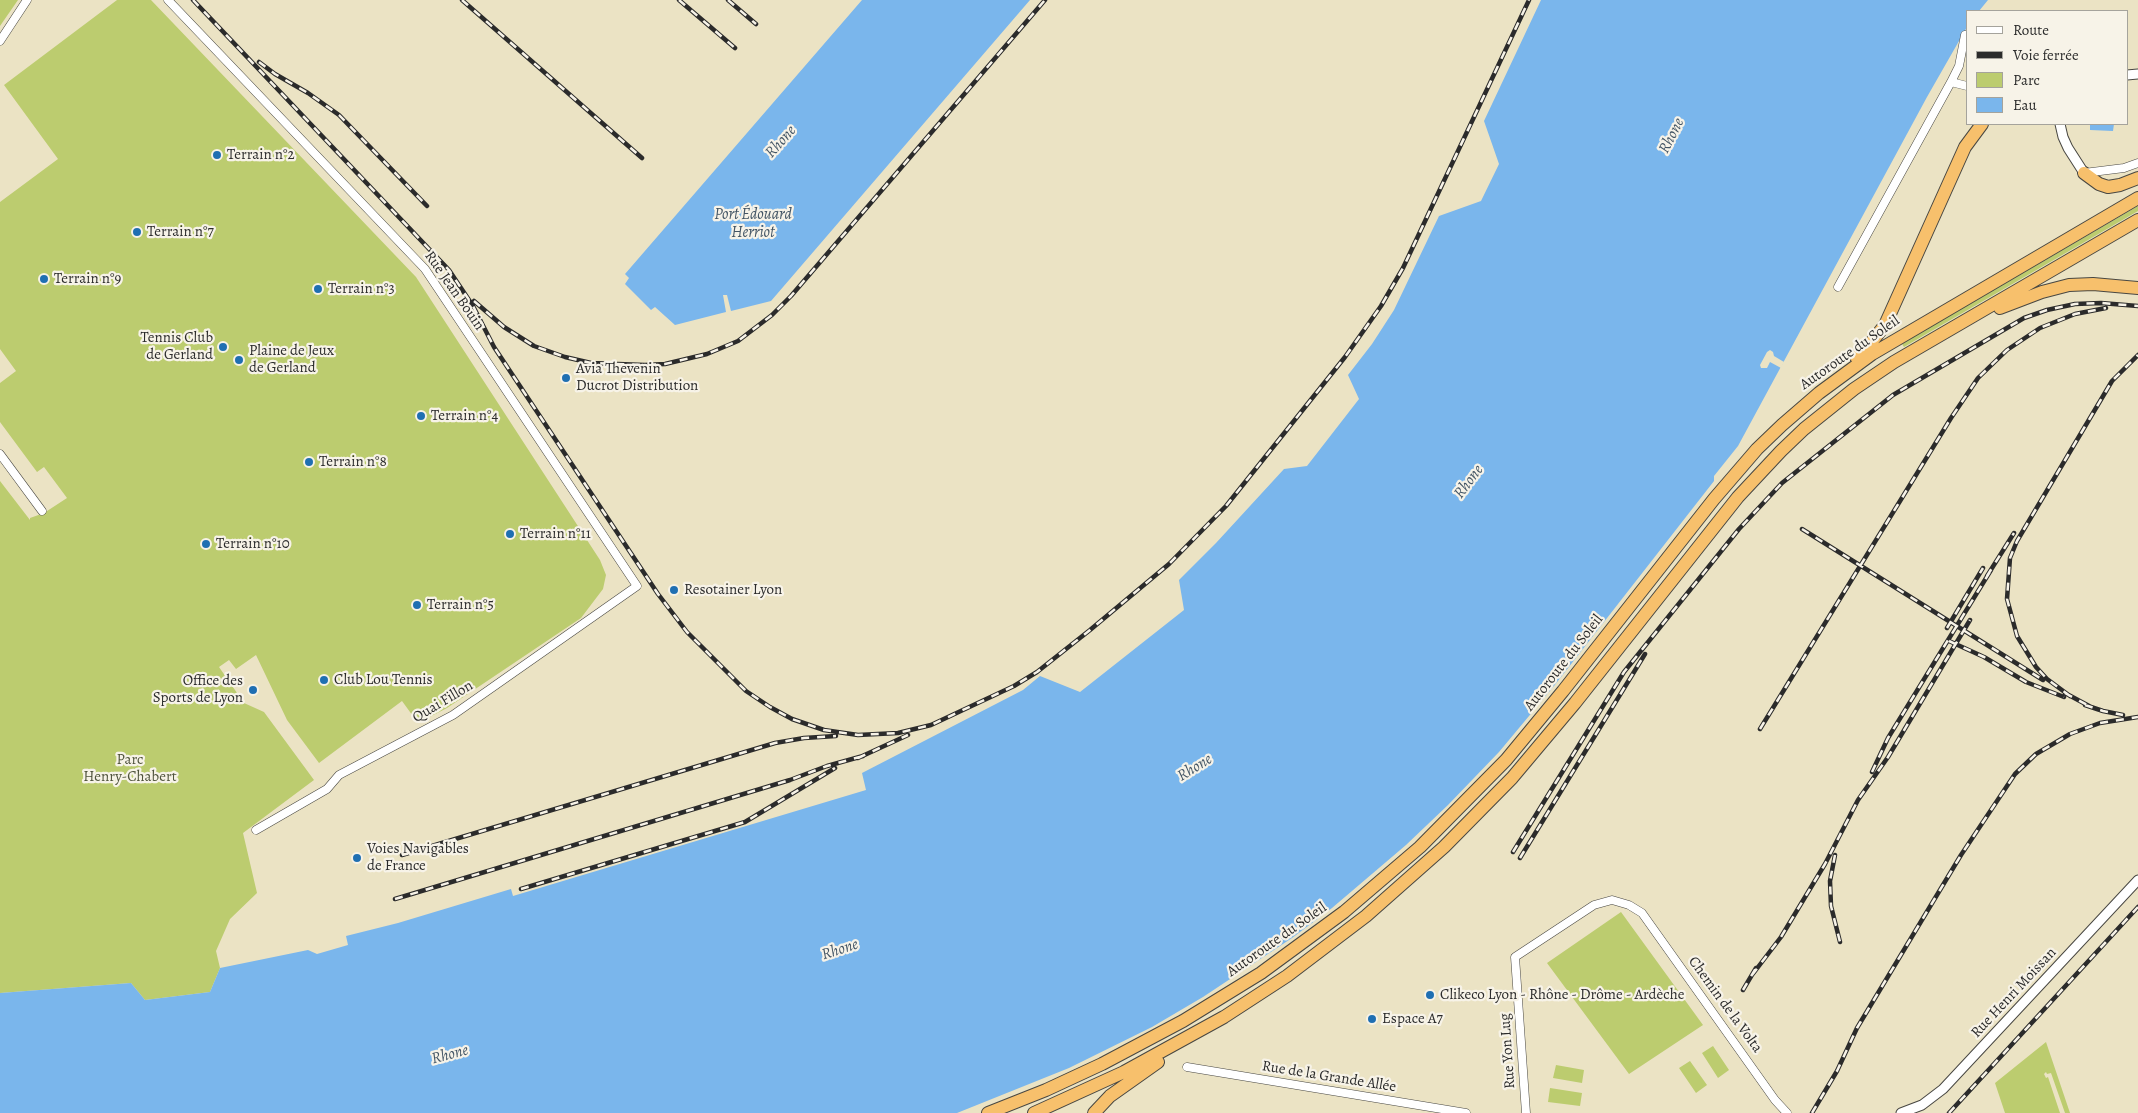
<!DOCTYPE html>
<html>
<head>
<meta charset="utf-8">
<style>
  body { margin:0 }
  #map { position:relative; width:2138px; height:1113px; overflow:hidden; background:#ebe3c4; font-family:Alegreya,serif }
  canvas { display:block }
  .legend { position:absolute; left:1966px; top:10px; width:162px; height:115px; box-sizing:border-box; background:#f7f3e8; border:1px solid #a5a39c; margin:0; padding:6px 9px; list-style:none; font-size:15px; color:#2b2b2b }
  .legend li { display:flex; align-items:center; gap:10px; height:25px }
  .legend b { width:25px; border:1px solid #a5a39c }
</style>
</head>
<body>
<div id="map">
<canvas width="2138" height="1113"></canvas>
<ul class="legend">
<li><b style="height:6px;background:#fff"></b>Route</li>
<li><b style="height:6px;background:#2b2b2b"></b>Voie ferrée</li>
<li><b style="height:14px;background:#bccc6f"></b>Parc</li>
<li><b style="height:14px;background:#7ab6ec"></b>Eau</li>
</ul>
</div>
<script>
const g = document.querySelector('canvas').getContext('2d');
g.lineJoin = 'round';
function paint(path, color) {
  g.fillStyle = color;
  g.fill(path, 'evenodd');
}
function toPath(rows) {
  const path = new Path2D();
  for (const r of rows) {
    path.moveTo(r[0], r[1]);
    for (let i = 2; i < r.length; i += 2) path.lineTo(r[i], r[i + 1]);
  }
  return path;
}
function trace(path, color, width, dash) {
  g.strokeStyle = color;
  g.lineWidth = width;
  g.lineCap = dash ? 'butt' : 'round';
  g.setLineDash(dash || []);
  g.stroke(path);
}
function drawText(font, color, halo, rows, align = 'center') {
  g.font = font + ' Alegreya,serif';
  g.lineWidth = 4.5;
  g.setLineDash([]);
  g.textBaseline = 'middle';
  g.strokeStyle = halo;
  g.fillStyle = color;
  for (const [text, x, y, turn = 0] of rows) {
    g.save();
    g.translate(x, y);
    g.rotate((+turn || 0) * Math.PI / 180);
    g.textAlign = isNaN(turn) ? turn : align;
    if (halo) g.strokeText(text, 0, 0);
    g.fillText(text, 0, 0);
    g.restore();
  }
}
const green = toPath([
  [0,0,18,0,0,26],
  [117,0,151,0,416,277,600,560,606,575,603,589,581,618,447,708,418,723,402,701,319,763,287,720,256,655,236,669,229,660,219,667,244,703,264,712,314,780,243,833,257,893,230,919,216,951,220,968,210,992,145,1000,131,983,0,993,0,481,30,520,30,518,44,513,67,498,44,467,37,472,0,422,0,383,16,371,0,349,0,202,58,159,4,85],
  [2138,206,2138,211,1904,347,1902,344,1920,333],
  [1621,912,1703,1025,1629,1074,1547,963],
  [2046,1042,2070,1113,2065,1113,2051,1073,2047,1074,2046,1072,2044,1074,2046,1078,2048,1077,2060,1113,2005,1113,1995,1083],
  [1713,1046,1729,1070,1718,1078,1702,1053],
  [1690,1061,1707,1085,1696,1093,1679,1068],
  [1556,1065,1584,1070,1582,1083,1553,1078],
  [1550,1088,1582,1093,1580,1106,1548,1102]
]);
const water = toPath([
  [862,0,1030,0,771,301,731,311,727,295,723,295,726,312,675,325,655,307,651,310,625,284,629,278,625,274],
  [1541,0,1988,0,1979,11,1967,11,1967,27,1927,97,1738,446,1714,476,1714,481,1554,686,1499,752,1448,805,1406,845,1332,908,1292,938,1203,997,1152,1027,1069,1068,957,1113,0,1113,0,993,131,983,145,1000,210,992,220,968,308,950,317,954,348,945,346,936,398,923,511,889,513,896,866,790,862,773,1023,690,1040,676,1080,692,1184,610,1179,580,1216,543,1284,469,1307,466,1359,399,1348,375,1372,344,1394,310,1439,216,1481,201,1499,164,1484,121],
  [2090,124,2114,124,2113,131,2090,130]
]);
const pier = toPath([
  [1770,350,1773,352,1774,356,1784,362,1781,368,1770,362,1767,368,1761,368,1760,365,1767,352]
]);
const minor = toPath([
  [168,0,425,269,637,586,453,715,339,775,327,789,256,830],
  [0,41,27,0],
  [1951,82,1959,66,1965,35],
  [2084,173,2124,168,2138,163],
  [1838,287,1951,82,1967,86],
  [0,454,42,511],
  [1187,1067,1466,1113],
  [1526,1113,1515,957,1594,905,1612,900,1629,905,1642,913,1775,1100,1787,1113]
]);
const tertiary = toPath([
  [2127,75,2138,74],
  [2060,124,2063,137,2068,148,2084,173],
  [1901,1113,1922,1105,1943,1089,2138,880]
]);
const trunk = toPath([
  [2084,173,2099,184,2108,187,2120,185,2138,178],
  [2000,308,2042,292,2069,285,2093,284,2138,288],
  [1856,357,1870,344,1885,325,1965,147,1982,124],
  [988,1113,1046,1090,1102,1064,1183,1021,1261,973,1344,912,1420,847,1506,760,1563,691,1714,499,1757,449,1782,425,1819,393,1872,354,2138,198],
  [1034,1113,1124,1072,1224,1017,1287,976,1366,916,1444,847,1512,778,1575,703,1738,497,1781,451,1804,429,1854,389,1894,362,2138,220],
  [1094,1113,1110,1096,1158,1062]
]);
const rail = toPath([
  [193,0,449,270,473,306,494,347,658,594,687,632,746,691,770,707,792,719,824,730,858,735,898,733,931,725,1014,686,1037,672,1090,630,1169,564,1226,506,1345,357,1381,306,1403,268,1529,0],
  [462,0,642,158],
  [679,0,735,48],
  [728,0,756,24],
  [259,62,275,74,308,93,339,115,427,206],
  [474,301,504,327,534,346,565,357,591,363,645,365,665,364,707,354,738,341,772,315,791,296,1045,0],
  [1802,529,2043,680],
  [1987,576,2014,533],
  [1947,628,1983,568],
  [1949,641,1984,657,2026,682,2064,697],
  [2065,693,2091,707],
  [2070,696,2047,679,2036,667,2017,636,2007,599,2010,558,2017,541,2112,381,2138,355],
  [2085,705,2103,711,2123,715],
  [1760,729,1951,418,1978,378,2007,350,2040,328,2075,314,2106,308],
  [858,758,908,735],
  [1872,772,1888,738,1991,570],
  [1513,852,1624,672,1739,529,1782,483,1893,395,2024,318,2047,310,2075,304,2101,303,2138,306],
  [402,855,775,743,804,738,836,736],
  [1835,855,1830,881,1831,906,1840,942],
  [1520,858,1645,654],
  [521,889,745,822,835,768],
  [395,899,790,780,827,766,863,756],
  [1752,975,1781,937,1825,864,1858,800,1888,757,1970,620],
  [1743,990,1756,968],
  [1812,1113,1837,1071,1857,1028,1961,855,2015,774,2036,754,2070,734,2100,723,2138,717],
  [1949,1113,2138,907]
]);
const markers = [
  [217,155,5,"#1f6fb2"],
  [137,232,5,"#1f6fb2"],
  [44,279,5,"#1f6fb2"],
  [318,289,5,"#1f6fb2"],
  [223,347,5,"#1f6fb2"],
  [239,360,5,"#1f6fb2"],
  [566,378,5,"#1f6fb2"],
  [421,416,5,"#1f6fb2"],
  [309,462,5,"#1f6fb2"],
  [510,534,5,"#1f6fb2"],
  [206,544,5,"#1f6fb2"],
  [674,590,5,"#1f6fb2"],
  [417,605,5,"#1f6fb2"],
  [324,680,5,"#1f6fb2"],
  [253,690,5,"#1f6fb2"],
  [357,858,5,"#1f6fb2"],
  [1430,995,5,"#1f6fb2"],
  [1372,1019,5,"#1f6fb2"]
];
const poiNames = [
  ["Terrain n°2",227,155],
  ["Terrain n°7",147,232],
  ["Terrain n°9",54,279],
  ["Terrain n°3",328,289],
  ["Tennis Club",213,338,"right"],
  ["de Gerland",213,355,"right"],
  ["Plaine de Jeux",249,351],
  ["de Gerland",249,368],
  ["Avia Thevenin",576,369],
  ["Ducrot Distribution",576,386],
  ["Terrain n°4",431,416],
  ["Terrain n°8",319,462],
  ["Terrain n°11",520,534],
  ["Terrain n°10",216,544],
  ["Resotainer Lyon",684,590],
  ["Terrain n°5",427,605],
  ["Club Lou Tennis",334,680],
  ["Office des",243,681,"right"],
  ["Sports de Lyon",243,698,"right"],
  ["Voies Navigables",367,849],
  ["de France",367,866],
  ["Clikeco Lyon - Rhône - Drôme - Ardèche",1440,995],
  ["Espace A7",1382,1019]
];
const streetNames = [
  ["Rue Jean Bouin",454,291,55],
  ["Autoroute du Soleil",1850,353,-35],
  ["Autoroute du Soleil",1564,663,-52],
  ["Quai Fillon",443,702,-31],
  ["Autoroute du Soleil",1277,940,-35],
  ["Rue Henri Moissan",2014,993,-47],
  ["Chemin de la Volta",1725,1005,54],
  ["Rue Yon Lug",1508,1051,-94],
  ["Rue de la Grande Allée",1329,1077,9]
];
const parkNames = [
  ["Parc",130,760],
  ["Henry-Chabert",130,777]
];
const waterNames = [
  ["Rhone",1672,136,-63],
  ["Rhone",781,142,-48],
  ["Port Édouard",753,215],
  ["Herriot",753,233],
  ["Rhone",1469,482,-53],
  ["Rhone",1195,768,-32],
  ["Rhone",840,950,-18],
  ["Rhone",450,1055,-15]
];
paint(green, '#bccc6f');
paint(water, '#7ab6ec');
paint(pier, '#ebe3c4');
trace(minor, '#484742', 9);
trace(tertiary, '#484742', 11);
trace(trunk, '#484742', 14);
trace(minor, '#fff', 8);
trace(tertiary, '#fff', 9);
trace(trunk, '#f7c06c', 12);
trace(rail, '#2b2b2b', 4.5);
trace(rail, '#f7f3e8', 2.5, [8]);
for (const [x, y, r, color] of markers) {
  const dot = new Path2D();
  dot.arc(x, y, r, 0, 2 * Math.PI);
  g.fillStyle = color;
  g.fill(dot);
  trace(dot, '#f7f3e8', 2);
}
drawText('15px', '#2b2b2b', '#f7f3e8', poiNames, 'left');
drawText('15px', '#2b2b2b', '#f7f3e8', streetNames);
drawText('15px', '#4f533c', '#f7f3e8', parkNames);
drawText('italic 16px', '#435565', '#f7f3e8', waterNames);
</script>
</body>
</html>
